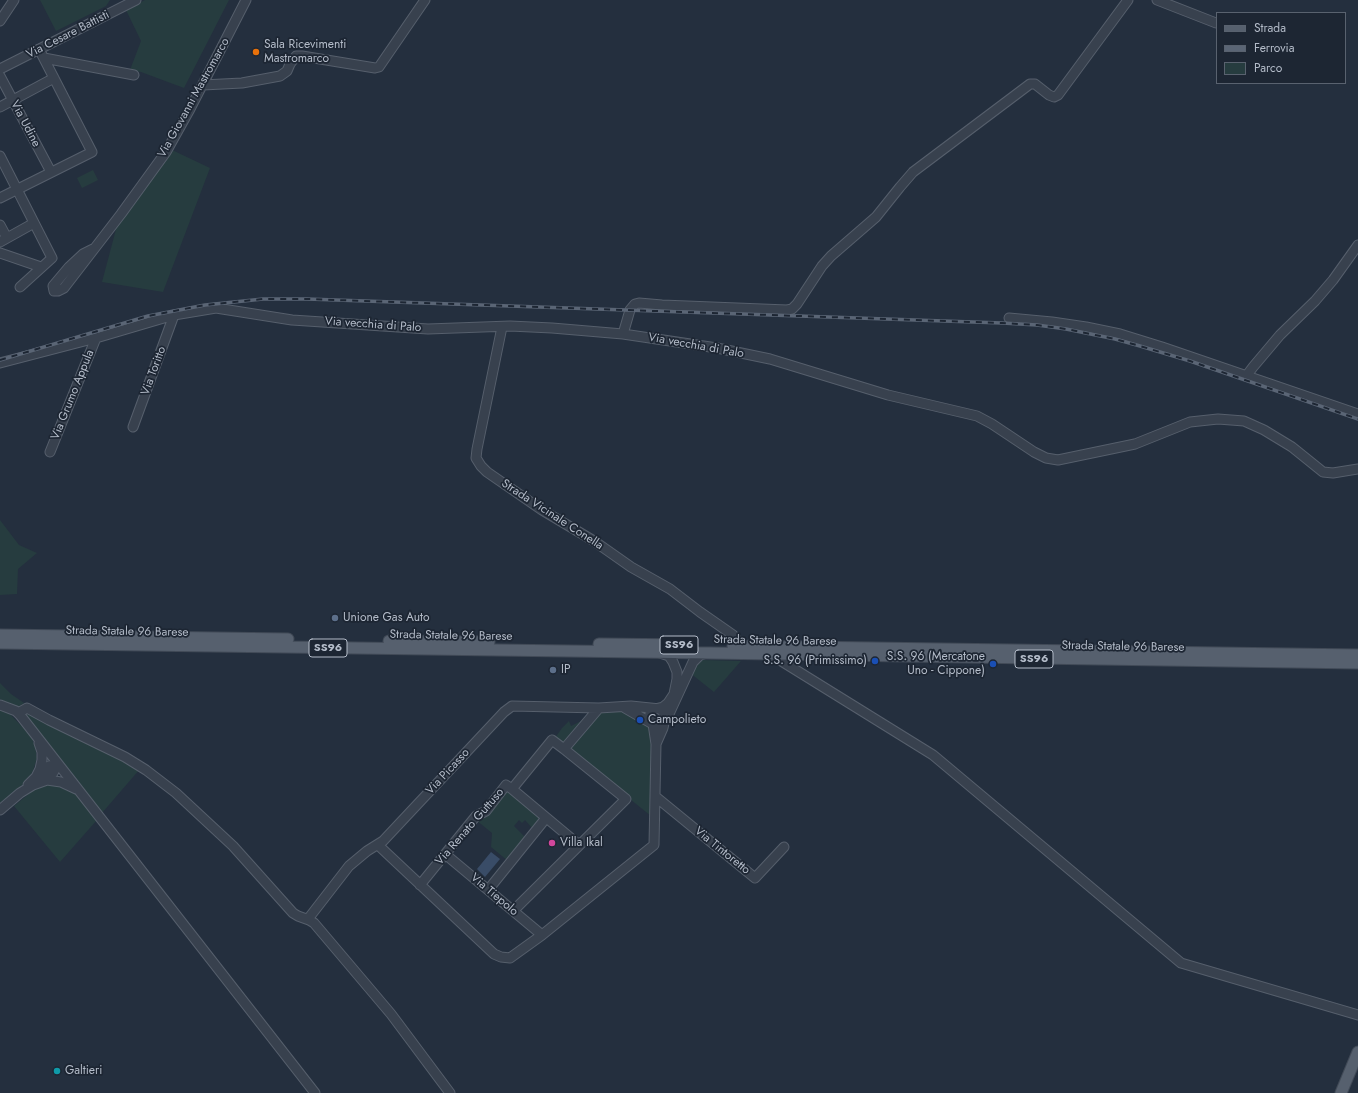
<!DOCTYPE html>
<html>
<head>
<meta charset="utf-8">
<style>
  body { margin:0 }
  #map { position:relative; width:1358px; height:1093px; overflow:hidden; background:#242f3e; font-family:Jost,sans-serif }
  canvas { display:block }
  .legend { position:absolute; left:1216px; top:12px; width:130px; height:72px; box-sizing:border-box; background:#1d2633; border:1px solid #59626f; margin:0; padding:5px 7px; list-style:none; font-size:12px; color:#b4bcc9 }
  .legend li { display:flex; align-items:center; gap:8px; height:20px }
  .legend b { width:20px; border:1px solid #59626f }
</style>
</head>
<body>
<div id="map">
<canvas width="1358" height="1093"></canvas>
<ul class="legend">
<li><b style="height:5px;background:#56606e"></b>Strada</li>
<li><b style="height:5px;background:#5a6575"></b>Ferrovia</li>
<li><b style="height:11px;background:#263c3f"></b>Parco</li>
</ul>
</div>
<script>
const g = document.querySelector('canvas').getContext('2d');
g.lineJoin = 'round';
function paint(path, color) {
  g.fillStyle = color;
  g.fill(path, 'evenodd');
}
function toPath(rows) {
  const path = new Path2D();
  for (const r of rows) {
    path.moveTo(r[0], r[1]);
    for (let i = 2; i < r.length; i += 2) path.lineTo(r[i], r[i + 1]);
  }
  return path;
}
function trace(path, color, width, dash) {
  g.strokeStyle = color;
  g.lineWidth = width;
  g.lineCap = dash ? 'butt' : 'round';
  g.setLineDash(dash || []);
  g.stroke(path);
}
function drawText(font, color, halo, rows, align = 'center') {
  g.font = font + ' Jost,sans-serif';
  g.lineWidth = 3.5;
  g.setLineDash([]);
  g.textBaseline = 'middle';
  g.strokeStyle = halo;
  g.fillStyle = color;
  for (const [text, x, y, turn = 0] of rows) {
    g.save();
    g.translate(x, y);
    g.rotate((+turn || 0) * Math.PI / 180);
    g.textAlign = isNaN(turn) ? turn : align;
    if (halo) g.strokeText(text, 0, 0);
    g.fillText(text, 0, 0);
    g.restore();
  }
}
const green = toPath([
  [40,0,110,0,106,6,56,31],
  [145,0,229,0,184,88,141,72,130,70,141,41,126,10],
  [170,149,210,168,163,292,102,282,119,218],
  [93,170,98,180,82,188,77,178],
  [0,520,19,545,37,553,18,569,17,594,0,595],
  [703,660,741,661,714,692,690,673,693,668,700,661],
  [0,683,11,694,24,703,17,708,10,703,0,701],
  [0,709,6,710,31,736,35,746,37,758,33,771,27,781,0,803],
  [599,710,622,711,630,712,650,728,652,732,651,816,568,749],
  [28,714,126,762,140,769,102,813,26,715],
  [583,720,566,741,563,743,555,738,562,728,569,721,571,726],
  [47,783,70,789,76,794,97,820,60,862,14,806,36,788],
  [506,791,509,791,539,817,535,827,508,861,491,847,492,833,476,820],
  [519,820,522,823,525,820,532,828,525,837,514,826]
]);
const water = toPath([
  [491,852,500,859,485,877,477,869]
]);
const minor = toPath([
  [1157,0,1216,23],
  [0,21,14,0],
  [44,58,134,75],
  [0,69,136,0],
  [0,76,51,172],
  [203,85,242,83,280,76,287,71,290,64,296,56,302,56,375,68,379,67,425,0],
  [0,107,54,78],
  [0,156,52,258,20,287],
  [0,198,92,152,39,49],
  [0,225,7,238],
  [0,242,34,223],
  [93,249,83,254,69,267,53,286,54,291,58,291,64,288,121,214,166,152,190,109,246,0],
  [0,253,41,267],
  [1009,318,1052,322,1086,327,1120,334,1162,347,1358,414],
  [502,327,477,449,476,458,481,466,487,472,542,510,594,541,631,567,670,589,700,612,733,635,737,640,738,646],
  [623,334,630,310,635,304,639,303,662,305,787,310,792,309,797,304,822,266,831,256,876,217,900,187,913,172,1030,84,1035,84,1049,95,1054,97,1058,95,1128,0],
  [0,363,96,338,174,315,216,308,292,320,428,329,510,326,552,328,623,334,717,348,770,359,888,395,977,416,992,424,1034,452,1046,458,1058,460,1135,444,1190,422,1218,419,1244,421,1264,430,1292,447,1323,472,1333,473,1358,469],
  [1247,375,1253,367,1280,335,1315,301,1333,280,1358,245],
  [133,427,174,315],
  [50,452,96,338],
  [660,653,669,656,673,662,677,672,677,679,674,694,668,703,663,707,655,709,650,712,650,720,656,725,663,723,669,714,693,662,700,655,707,653],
  [770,654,933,755,1181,963,1358,1015],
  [0,705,16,711,20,715,315,1093],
  [625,708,651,723],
  [18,713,27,708,49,720,125,757,146,770,176,793,233,846,293,913,298,916,309,920,314,923,391,1014,450,1093],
  [38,775,49,766,58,764,53,773,43,780],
  [28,785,36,777,40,769,42,760,42,752,39,743],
  [512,789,579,845],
  [656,797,755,878,784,847],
  [0,810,20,793,33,785,47,780,61,782,76,789],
  [378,845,494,954,501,957,510,958,542,935,654,845,656,744,653,724],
  [445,854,542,935],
  [420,885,476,816,486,811,506,785,512,789,552,740,564,749,599,708],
  [488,890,546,818],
  [513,911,626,799,564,749],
  [308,919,349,866,367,851,383,841,504,712,512,706,599,708,631,706,660,709,664,713,665,718,663,728,656,744]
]);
const major = toPath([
  [0,635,288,639],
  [389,641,489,642],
  [0,643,710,653,1358,663],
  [599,644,689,645],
  [733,646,1358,655],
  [1341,1093,1358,1052]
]);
const rail = toPath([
  [0,360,148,316,205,305,263,299,307,299,1002,323,1037,325,1066,329,1115,339,1140,346,1190,361,1358,419]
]);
const markers = [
  [256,52,4,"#e8710a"],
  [335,618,4,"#5c6f8a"],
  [875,661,4,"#1a4fb4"],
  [993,664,4,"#1a4fb4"],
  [553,670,4,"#5c6f8a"],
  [640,720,4,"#1a4fb4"],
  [552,843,4,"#d1479c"],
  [57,1071,4,"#0f9aa8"]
];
const shields = [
  [679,645,38],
  [328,648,38],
  [1034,659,38]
];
const shieldNames = [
  ["SS96",679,645],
  ["SS96",328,648],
  ["SS96",1034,659]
];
const streetNames = [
  ["Via Cesare Battisti",68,35,-27],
  ["Via Giovanni Mastromarco",194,98,-61],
  ["Via Udine",25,124,62],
  ["Via vecchia di Palo",373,325,4],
  ["Via vecchia di Palo",696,346,10],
  ["Via Toritto",154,371,-70],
  ["Via Grumo Appula",73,395,-68],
  ["Strada Vicinale Conella",552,515,33],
  ["Strada Statale 96 Barese",127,632,1],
  ["Strada Statale 96 Barese",451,636,1],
  ["Strada Statale 96 Barese",775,641,1],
  ["Strada Statale 96 Barese",1123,647,1],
  ["Via Picasso",448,772,-47],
  ["Via Renato Guttuso",470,827,-49],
  ["Via Tintoretto",722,851,39],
  ["Via Tiepolo",494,895,40]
];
const poiNames = [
  ["Sala Ricevimenti",264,45],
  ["Mastromarco",264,59],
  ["Unione Gas Auto",343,618],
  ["S.S. 96 (Mercatone",985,657,"right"],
  ["Uno - Cippone)",985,671,"right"],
  ["S.S. 96 (Primissimo)",867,661,"right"],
  ["IP",561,670],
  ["Campolieto",648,720],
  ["Villa Ikal",560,843],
  ["Galtieri",65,1071]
];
paint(green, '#263c3f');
paint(water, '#394c67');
trace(minor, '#565f6c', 11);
trace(major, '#414a57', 13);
trace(minor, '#38414e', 9);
trace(major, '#56606e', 11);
trace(rail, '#5a6575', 3.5);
trace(rail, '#1d2633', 2, [6]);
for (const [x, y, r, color] of markers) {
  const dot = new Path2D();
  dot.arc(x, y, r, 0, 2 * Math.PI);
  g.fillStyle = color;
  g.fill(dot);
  trace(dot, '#1d2633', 1.5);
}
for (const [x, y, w] of shields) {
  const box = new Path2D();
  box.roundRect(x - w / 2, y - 9, w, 18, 3);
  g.fillStyle = '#1d2633';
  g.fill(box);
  trace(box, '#b4bcc9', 1);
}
drawText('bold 11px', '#b4bcc9', null, shieldNames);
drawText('12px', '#b4bcc9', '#1d2633', streetNames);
drawText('12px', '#b4bcc9', '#1d2633', poiNames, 'left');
</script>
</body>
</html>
